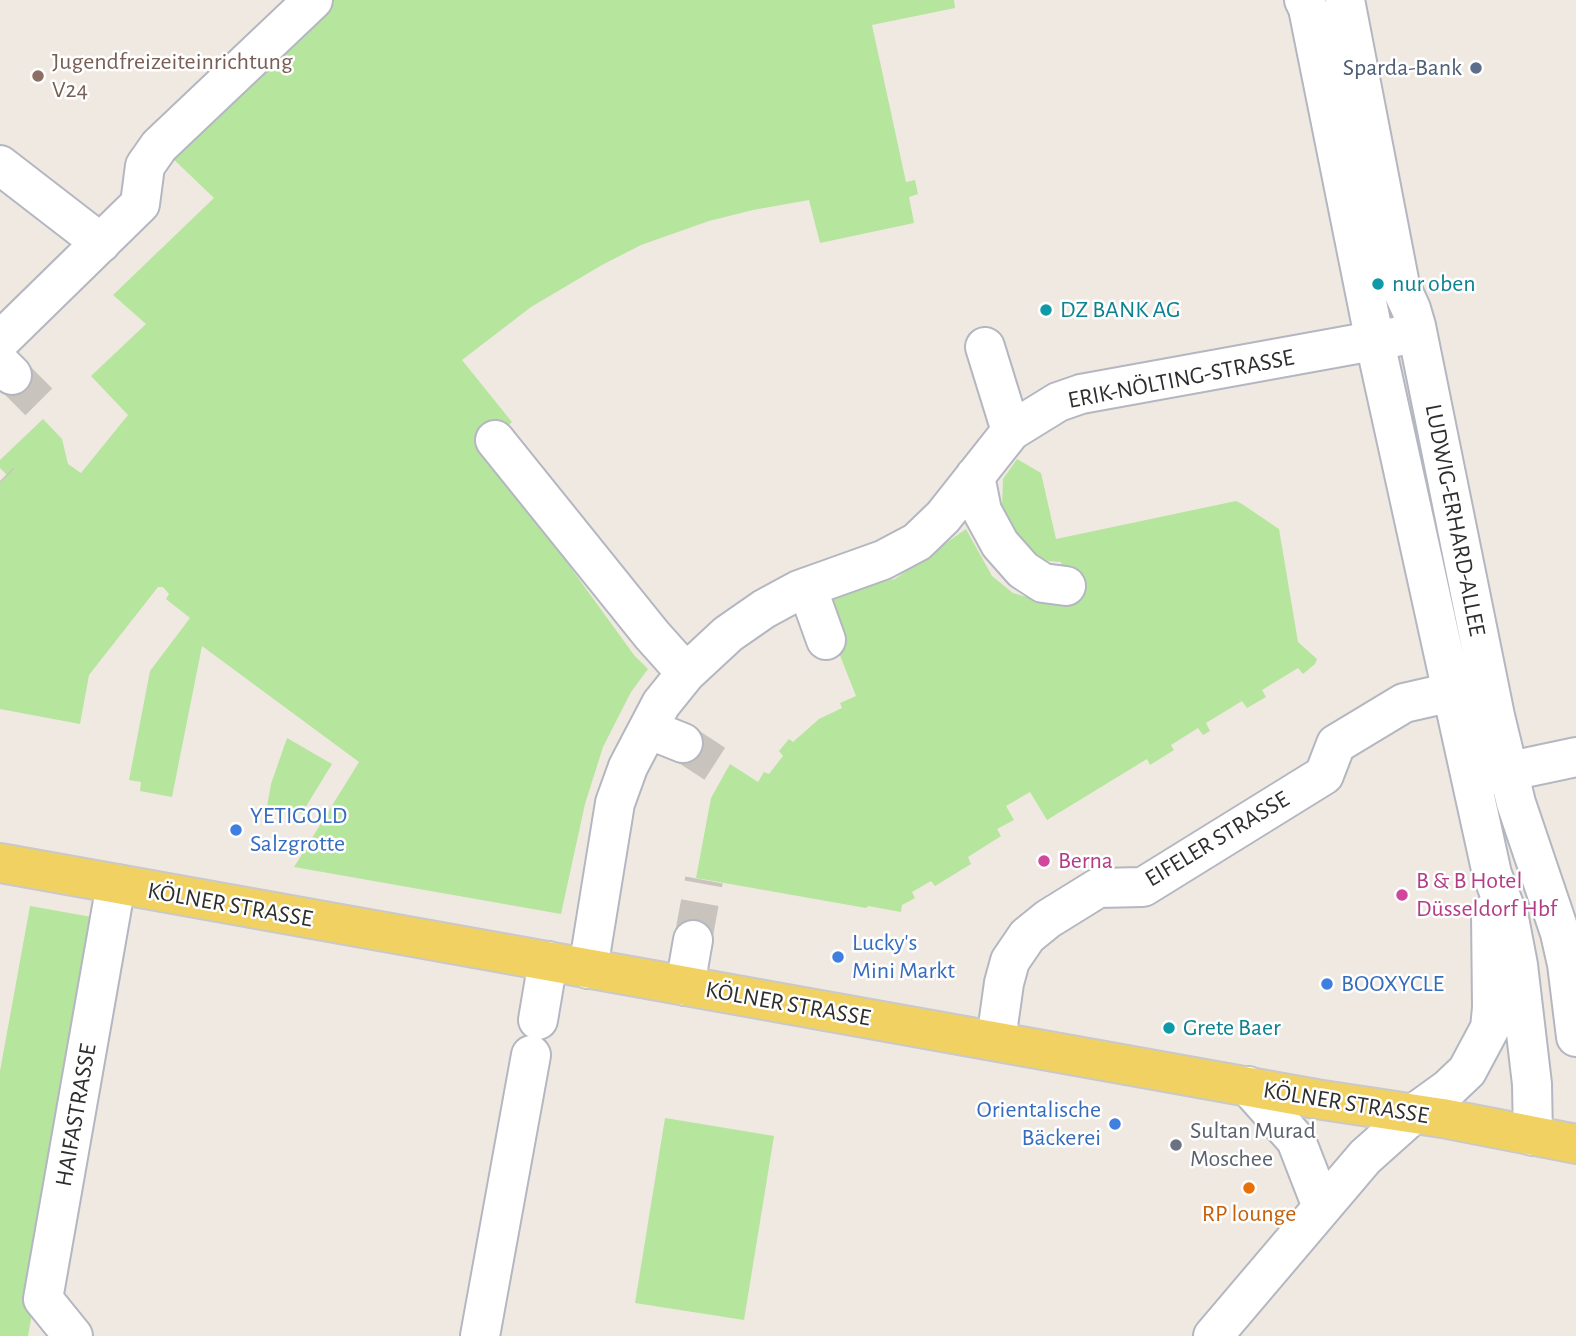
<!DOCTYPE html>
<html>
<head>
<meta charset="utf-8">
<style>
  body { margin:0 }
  canvas { display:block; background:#efe9e1 }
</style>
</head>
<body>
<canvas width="1576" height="1336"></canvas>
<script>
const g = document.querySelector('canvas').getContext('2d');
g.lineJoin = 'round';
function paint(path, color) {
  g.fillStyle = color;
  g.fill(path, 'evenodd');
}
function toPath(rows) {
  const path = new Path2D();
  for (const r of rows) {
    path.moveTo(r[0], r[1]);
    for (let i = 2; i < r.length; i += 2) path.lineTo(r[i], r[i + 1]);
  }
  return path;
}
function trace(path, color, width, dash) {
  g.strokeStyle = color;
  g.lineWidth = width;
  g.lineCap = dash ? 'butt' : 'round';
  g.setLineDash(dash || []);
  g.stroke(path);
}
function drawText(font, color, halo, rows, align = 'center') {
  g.font = font + ' "Alegreya Sans",sans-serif';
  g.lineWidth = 5;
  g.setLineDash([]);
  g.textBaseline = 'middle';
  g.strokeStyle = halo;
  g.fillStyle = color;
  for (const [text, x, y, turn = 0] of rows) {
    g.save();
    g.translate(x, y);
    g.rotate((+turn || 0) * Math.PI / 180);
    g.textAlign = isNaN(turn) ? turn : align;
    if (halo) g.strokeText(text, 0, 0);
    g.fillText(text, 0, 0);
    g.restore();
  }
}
const green = toPath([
  [332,0,954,0,955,8,872,25,906,182,915,180,916,185,918,194,909,197,914,223,820,243,809,200,753,210,709,221,641,245,602,265,531,307,462,360,512,422,484,448,634,655,648,669,631,692,603,747,585,804,561,914,294,867,359,762,202,646,172,797,140,791,141,782,129,780,150,671,190,618,166,599,169,594,163,587,158,587,89,675,80,724,0,709,0,483,7,475,0,468,0,460,43,419,62,439,68,464,81,473,128,415,91,376,146,324,113,295,214,198,167,153],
  [1017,459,1041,473,1056,539,1236,501,1242,504,1279,529,1298,642,1317,659,1315,664,1303,674,1298,668,1262,690,1266,697,1247,708,1242,701,1206,723,1210,731,1203,735,1198,728,1171,745,1174,750,1150,765,1147,759,1047,820,1030,792,1006,806,1014,820,997,829,1001,836,968,857,971,864,935,886,931,881,912,892,915,898,902,905,901,912,868,906,866,908,696,878,711,798,730,764,758,782,764,772,769,774,783,756,779,751,789,739,793,742,819,719,842,708,840,703,856,696,818,600,847,589,895,579,966,529,992,576,1013,593,1040,601,1068,599,1061,562,1048,561,1035,554,1019,535,1002,508,1003,479],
  [287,738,332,764,302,813,267,807,271,784],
  [30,906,103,919,28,1336,0,1336,0,1071],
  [665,1118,774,1136,744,1320,635,1303]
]);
const minorTunnel = toPath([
  [12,375,51,414],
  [0,481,1,482],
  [683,743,726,771],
  [693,940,704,880]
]);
const minor = toPath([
  [1304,0,1308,8,1375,342,1492,874,1509,918,1518,965,1532,1084,1533,1136],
  [1345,0,1400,285,1411,309,1416,326,1495,716,1516,803,1560,933,1567,964,1576,1037],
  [0,165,101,243],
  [0,341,140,204,145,166,159,146,313,0],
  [985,347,1011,431],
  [0,363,12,375],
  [495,440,652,635,686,673],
  [975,476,982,511,1000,544,1023,570,1043,583,1066,586],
  [807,587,826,640],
  [648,729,683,743],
  [1482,777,1576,757],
  [588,969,615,803,628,767,661,704,686,673,728,634,764,609,799,590,883,560,917,542,943,517,1011,431,1058,402,1081,394,1417,333],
  [685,986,693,940],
  [538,1020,548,961],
  [996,1040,1004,983,1010,961,1027,936,1048,919,1098,888,1143,887,1324,775,1336,744,1404,703,1452,692],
  [1248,1086,1296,1140,1322,1207],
  [73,1336,43,1299,116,884],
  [480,1336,531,1055],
  [1213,1336,1365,1157,1412,1115,1448,1089,1467,1071,1490,1028,1492,1008,1491,913]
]);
const major = toPath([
  [0,863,1316,1099,1442,1118,1576,1144]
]);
const markers = [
  [1476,68,7,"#5c6f8a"],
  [38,76,7,"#8d6e63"],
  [1378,284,7,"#0f9aa8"],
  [1046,310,7,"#0f9aa8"],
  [236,830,7,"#3f7fe0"],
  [1044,861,7,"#d1479c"],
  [1402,895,7,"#d1479c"],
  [838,957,7,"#3f7fe0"],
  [1327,984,7,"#3f7fe0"],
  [1169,1028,7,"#0f9aa8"],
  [1115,1124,7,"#3f7fe0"],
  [1176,1145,7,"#6b7280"],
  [1249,1188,7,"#e8710a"]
];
const educationNames = [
  ["Jugendfreizeiteinrichtung",52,62],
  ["V24",52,90]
];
const serviceNames = [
  ["Sparda-Bank",1462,68]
];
const cultureNames = [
  ["nur oben",1392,284],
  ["DZ BANK AG",1060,310],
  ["Grete Baer",1183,1028]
];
const streetNames = [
  ["ERIK-NÖLTING-STRASSE",1181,379,-11],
  ["LUDWIG-ERHARD-ALLEE",1455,520,79],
  ["EIFELER STRASSE",1217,839,-31],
  ["KÖLNER STRASSE",230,905,10],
  ["KÖLNER STRASSE",788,1004,10],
  ["KÖLNER STRASSE",1346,1103,9],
  ["HAIFASTRASSE",76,1115,-80]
];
const shopNames = [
  ["YETIGOLD",250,816],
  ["Salzgrotte",250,844],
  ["Lucky's",852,943],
  ["Mini Markt",852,971],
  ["BOOXYCLE",1341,984],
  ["Orientalische",1101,1110,"right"],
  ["Bäckerei",1101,1138,"right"]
];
const hotelNames = [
  ["Berna",1058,861],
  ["B & B Hotel",1416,881],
  ["Düsseldorf Hbf",1416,909]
];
const worshipNames = [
  ["Sultan Murad",1190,1131],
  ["Moschee",1190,1159]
];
const foodNames = [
  ["RP lounge",1249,1214]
];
paint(green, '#b6e59e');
trace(minorTunnel, '#c8c4bd', 38, [38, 19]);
trace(minor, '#b4b7c1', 42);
trace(major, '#c9c9c9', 42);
trace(minor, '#fff', 38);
trace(major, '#f2d163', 38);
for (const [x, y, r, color] of markers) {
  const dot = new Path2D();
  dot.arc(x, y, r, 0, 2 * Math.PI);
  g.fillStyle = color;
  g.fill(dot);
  trace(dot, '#fff', 2.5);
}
drawText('24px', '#785e54', '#fff', educationNames, 'left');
drawText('24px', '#4e5e75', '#fff', serviceNames, 'right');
drawText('24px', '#0d838f', '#fff', cultureNames, 'left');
drawText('24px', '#2e2e2e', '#fff', streetNames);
drawText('24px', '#366cbe', '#fff', shopNames, 'left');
drawText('24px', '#b23c85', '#fff', hotelNames, 'left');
drawText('24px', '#5b616d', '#fff', worshipNames, 'left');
drawText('24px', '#c56008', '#fff', foodNames);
</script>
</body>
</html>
